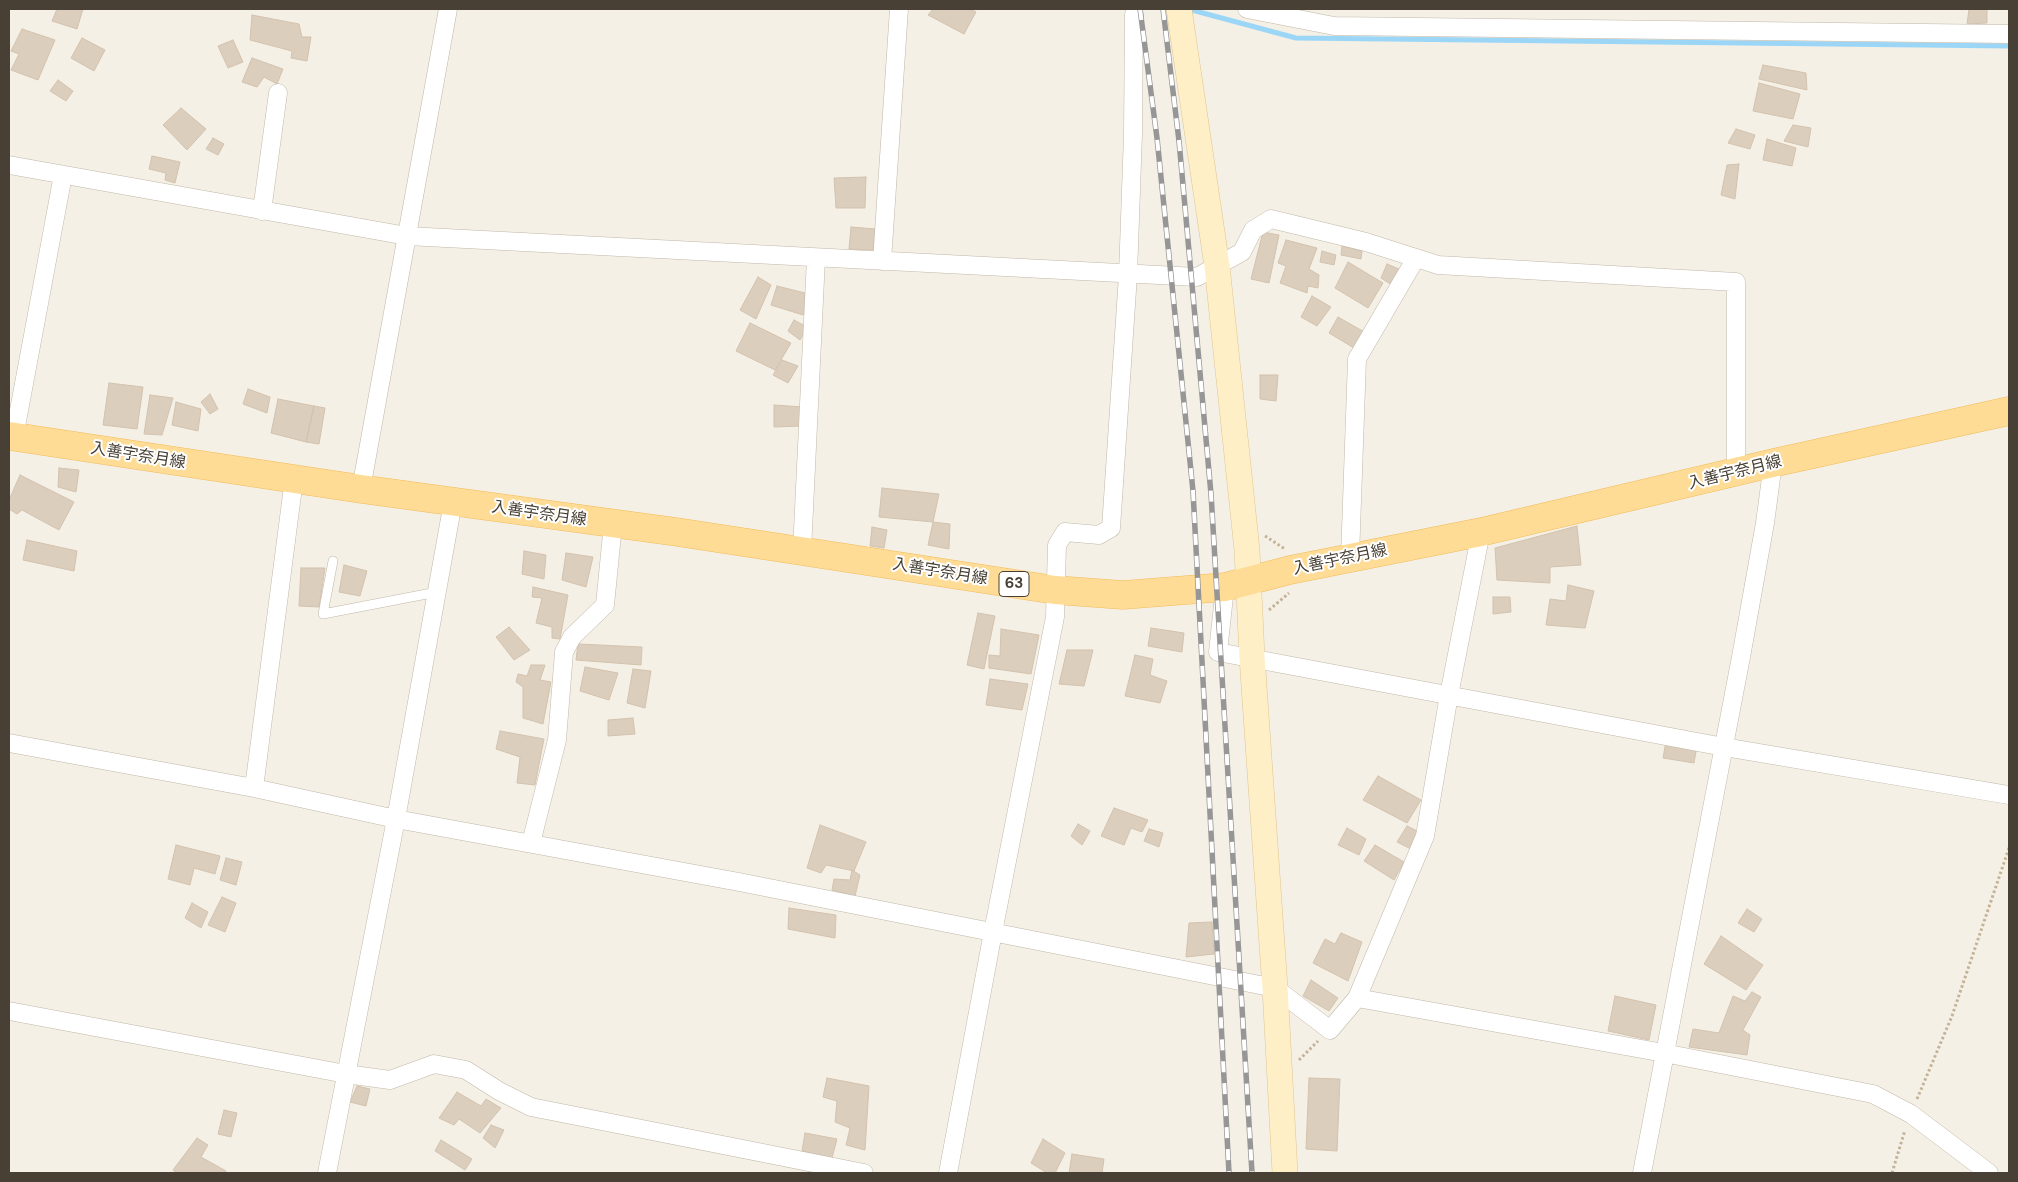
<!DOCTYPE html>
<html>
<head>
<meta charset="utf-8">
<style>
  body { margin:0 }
  #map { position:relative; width:2018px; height:1182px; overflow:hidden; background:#f5f0e6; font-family:"DM Sans",sans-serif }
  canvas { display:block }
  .frame { position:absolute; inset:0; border:10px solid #484034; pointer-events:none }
</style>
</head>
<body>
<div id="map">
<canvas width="2018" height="1182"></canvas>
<div class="frame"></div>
</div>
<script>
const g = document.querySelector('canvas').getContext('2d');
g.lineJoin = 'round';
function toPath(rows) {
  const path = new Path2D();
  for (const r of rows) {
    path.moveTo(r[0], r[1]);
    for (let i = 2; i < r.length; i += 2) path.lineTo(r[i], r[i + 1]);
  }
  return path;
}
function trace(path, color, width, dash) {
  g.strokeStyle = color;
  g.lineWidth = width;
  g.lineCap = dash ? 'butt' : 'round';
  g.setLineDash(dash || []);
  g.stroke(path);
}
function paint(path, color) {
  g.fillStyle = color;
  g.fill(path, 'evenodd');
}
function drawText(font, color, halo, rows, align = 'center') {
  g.font = font + ' "DM Sans","Noto Sans JP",sans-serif';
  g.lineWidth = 4;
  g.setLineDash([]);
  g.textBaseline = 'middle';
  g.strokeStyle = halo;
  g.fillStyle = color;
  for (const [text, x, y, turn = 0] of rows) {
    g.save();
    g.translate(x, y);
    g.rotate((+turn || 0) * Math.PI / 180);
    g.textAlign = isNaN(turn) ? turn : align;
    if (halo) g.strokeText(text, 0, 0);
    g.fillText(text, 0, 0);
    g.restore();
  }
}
const stream = toPath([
  [1188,9,1296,38,2009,46]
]);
const building = toPath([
  [57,9,83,9,77,29,52,21,57,9],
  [933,9,970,9,976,12,964,34,928,15,933,9],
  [1969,9,1987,9,1987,23,1967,24,1969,9],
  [252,15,299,24,302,37,311,37,307,61,291,58,292,51,250,40,252,15],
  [22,29,55,40,38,80,11,70,19,54,11,51,22,29],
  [82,38,105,50,94,71,71,58,82,38],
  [233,40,243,62,228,68,218,46,233,40],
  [252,58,283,69,277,84,264,77,257,87,242,82,252,58],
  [1763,65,1806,73,1807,90,1759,79,1763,65],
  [58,80,73,91,66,101,50,91,58,80],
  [1759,83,1800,94,1793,119,1753,111,1759,83],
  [181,108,206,129,187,150,163,125,181,108],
  [1793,125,1811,128,1808,147,1784,141,1793,125],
  [1736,129,1755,135,1750,149,1728,143,1736,129],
  [213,138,224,144,218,155,206,149,213,138],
  [1767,139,1796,148,1792,166,1763,160,1767,139],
  [152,156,180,162,175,183,165,180,166,173,149,169,152,156],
  [1739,164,1735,199,1721,195,1727,165,1739,164],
  [866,177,865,208,836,208,834,178,866,177],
  [851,227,875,229,873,250,849,249,851,227],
  [1263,232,1279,235,1269,283,1251,279,1263,232],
  [1286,240,1317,248,1309,269,1319,275,1318,288,1308,286,1307,293,1280,283,1286,266,1278,263,1286,240],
  [1342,246,1362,251,1361,259,1341,255,1342,246],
  [1322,251,1336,255,1334,265,1320,262,1322,251],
  [1348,262,1383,283,1368,308,1335,288,1348,262],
  [1387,264,1401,270,1392,285,1381,278,1387,264],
  [758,277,771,285,756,319,740,310,758,277],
  [777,286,809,294,803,315,771,305,777,286],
  [1312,296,1331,307,1317,326,1301,317,1312,296],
  [1338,317,1366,333,1354,348,1329,333,1338,317],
  [794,320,807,327,800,340,788,331,794,320],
  [750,323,791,343,775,370,736,351,750,323],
  [782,360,798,366,788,383,773,375,782,360],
  [1260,375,1278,375,1276,401,1260,399,1260,375],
  [109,383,143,387,137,429,103,425,109,383],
  [248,389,270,397,267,413,243,404,248,389],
  [210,394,218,409,210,414,201,402,210,394],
  [150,395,173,398,162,435,144,434,150,395],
  [278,399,314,406,306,442,271,433,278,399],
  [176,402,201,409,198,431,172,425,176,402],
  [774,405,803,407,802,426,774,427,774,405],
  [314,406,325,408,319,444,306,442,314,406],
  [59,468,79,470,76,492,58,487,59,468],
  [20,475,74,502,59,530,22,510,17,514,9,509,9,500,20,475],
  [882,488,939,494,933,522,879,517,882,488],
  [933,522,950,524,949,549,928,545,933,522],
  [1577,526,1581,565,1550,567,1550,583,1497,580,1495,548,1577,526],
  [872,527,887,530,884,548,870,546,872,527],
  [27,540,77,551,74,571,23,560,27,540],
  [524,551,546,555,544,579,522,574,524,551],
  [566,553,593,557,586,587,562,580,566,553],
  [344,565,367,571,360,596,339,592,344,565],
  [301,568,325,568,319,607,299,606,301,568],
  [1568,585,1594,591,1585,628,1546,625,1550,599,1566,601,1568,585],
  [533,587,568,595,560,639,552,638,552,627,536,623,542,598,532,597,533,587],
  [1493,597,1510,597,1511,612,1493,614,1493,597],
  [978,613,995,616,984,669,967,665,978,613],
  [509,627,530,650,514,660,496,637,509,627],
  [1151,628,1184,633,1182,652,1148,646,1151,628],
  [1001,629,1039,635,1031,674,989,668,989,655,1000,656,1001,629],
  [578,644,642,647,641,665,576,660,578,644],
  [1067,650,1093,650,1084,686,1059,684,1067,650],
  [1135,655,1153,659,1150,675,1167,681,1160,703,1125,696,1135,655],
  [531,665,545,665,540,680,551,682,543,724,523,718,523,687,516,682,518,674,527,676,531,665],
  [585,667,618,673,609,700,580,691,585,667],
  [633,669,651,671,645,708,627,703,633,669],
  [990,679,1028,684,1022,710,986,705,990,679],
  [633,718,635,734,608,736,608,720,633,718],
  [500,731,544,739,535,785,517,783,520,757,496,749,500,731],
  [1666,741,1697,745,1694,763,1663,758,1666,741],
  [1378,776,1421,800,1407,823,1363,800,1378,776],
  [1114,808,1148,820,1142,832,1131,828,1124,845,1101,836,1114,808],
  [1078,824,1090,831,1082,845,1071,836,1078,824],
  [820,825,866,842,854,871,826,865,821,873,807,868,820,825],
  [1407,826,1419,832,1411,849,1397,842,1407,826],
  [1347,828,1366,839,1359,855,1338,845,1347,828],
  [1149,829,1163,833,1159,847,1144,841,1149,829],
  [176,845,220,856,215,874,194,868,190,885,168,879,176,845],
  [1375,845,1404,862,1394,880,1364,861,1375,845],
  [226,858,242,862,236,885,220,880,226,858],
  [852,870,860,875,855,896,832,890,834,879,850,880,852,870],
  [222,897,236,903,225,932,208,925,222,897],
  [192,903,208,912,201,928,185,918,192,903],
  [789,908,836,915,835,938,788,929,789,908],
  [1747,909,1762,919,1754,932,1738,923,1747,909],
  [1212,922,1214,954,1186,957,1189,923,1212,922],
  [1341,933,1362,942,1348,981,1313,963,1325,939,1335,944,1341,933],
  [1721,936,1763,965,1746,990,1704,964,1721,936],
  [1311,980,1338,998,1329,1011,1303,996,1311,980],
  [1752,992,1761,997,1743,1030,1750,1035,1747,1055,1689,1047,1693,1029,1719,1033,1733,996,1745,1001,1752,992],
  [1615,996,1656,1005,1649,1040,1608,1031,1615,996],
  [827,1078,869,1086,865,1150,846,1145,850,1128,835,1122,837,1101,823,1097,827,1078],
  [1309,1078,1340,1079,1337,1151,1306,1149,1309,1078],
  [357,1086,370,1089,366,1106,350,1102,357,1086],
  [457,1092,481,1106,486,1099,501,1108,480,1133,459,1119,454,1125,439,1118,457,1092],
  [224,1110,237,1113,231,1137,218,1134,224,1110],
  [491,1125,504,1130,495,1148,483,1138,491,1125],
  [805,1133,837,1139,832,1158,802,1151,805,1133],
  [197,1138,208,1145,201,1157,226,1171,225,1173,177,1173,173,1170,197,1138],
  [1043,1139,1065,1153,1055,1173,1047,1173,1031,1163,1043,1139],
  [441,1140,472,1159,465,1170,435,1151,441,1140],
  [1072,1154,1104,1159,1102,1173,1069,1173,1072,1154]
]);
const path = toPath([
  [1265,536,1285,549],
  [1269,610,1289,593],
  [1299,1060,1318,1041],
  [1917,1099,1952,1016,2009,848],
  [1892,1173,1905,1130]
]);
const lane = toPath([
  [333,561,323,614,437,592]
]);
const street = toPath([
  [1247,9,1334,26,2009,34],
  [9,165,407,236,1197,277,1242,252,1253,230,1271,219,1366,242,1438,265,1736,282,1736,473],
  [262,211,278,93],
  [882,261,899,9],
  [14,437,63,175],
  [361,489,448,9],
  [802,551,816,258],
  [1350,558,1357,359,1416,258],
  [1225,587,1218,652,1724,747,2009,795],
  [9,743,254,788,396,819,739,882,1275,988,1330,1030,1357,998,1664,1053,1873,1094,1911,1114,1989,1173],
  [254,788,294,479],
  [531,843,557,740,564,652,572,637,605,605,613,524],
  [1357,998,1425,836,1449,695,1481,532],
  [9,1011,346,1074,390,1080,434,1064,466,1070,499,1091,531,1107,864,1173],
  [327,1173,396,819,453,502],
  [948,1173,993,932,1055,617,1057,545,1065,532,1099,535,1111,528,1128,275,1133,134,1134,14],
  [1642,1173,1741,657,1765,523,1773,463]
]);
const secondary = toPath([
  [1179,9,1217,266,1247,550,1252,657,1275,988,1285,1173]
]);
const primary = toPath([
  [9,436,361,489,677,532,1055,590,1123,595,1225,587,1290,570,1481,532,1773,463,2009,411]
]);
const rail = toPath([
  [1140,9,1157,138,1193,491,1229,1173],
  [1163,9,1179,141,1211,494,1252,1173]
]);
const shields = [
  [1014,584,30]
];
const shieldNames = [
  ["63",1014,584]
];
const streetNames = [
  ["入善宇奈月線",138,456,9],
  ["入善宇奈月線",1735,473,-14],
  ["入善宇奈月線",539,514,8],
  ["入善宇奈月線",1340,560,-12],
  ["入善宇奈月線",940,572,9]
];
trace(stream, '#9cd6f7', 5);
paint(building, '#dbcebd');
trace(building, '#d3c2ad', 1);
trace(lane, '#c1b7a8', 10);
trace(street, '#c1b7a8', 19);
trace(secondary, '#ddc593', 26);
trace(primary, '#f0bb59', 29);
trace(path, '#c4b297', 3, [2.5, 2.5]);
trace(lane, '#fff', 9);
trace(street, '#fff', 18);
trace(secondary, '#ffefc6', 25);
trace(primary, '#ffdc95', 28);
trace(rail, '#969696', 5.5);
trace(rail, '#fff', 4, [11]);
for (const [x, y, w] of shields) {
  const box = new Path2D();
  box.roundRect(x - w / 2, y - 12.5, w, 25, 4);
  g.fillStyle = '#fff';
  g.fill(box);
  trace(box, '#484034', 1);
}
drawText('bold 15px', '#484034', null, shieldNames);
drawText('16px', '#484034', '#fff', streetNames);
</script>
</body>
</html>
